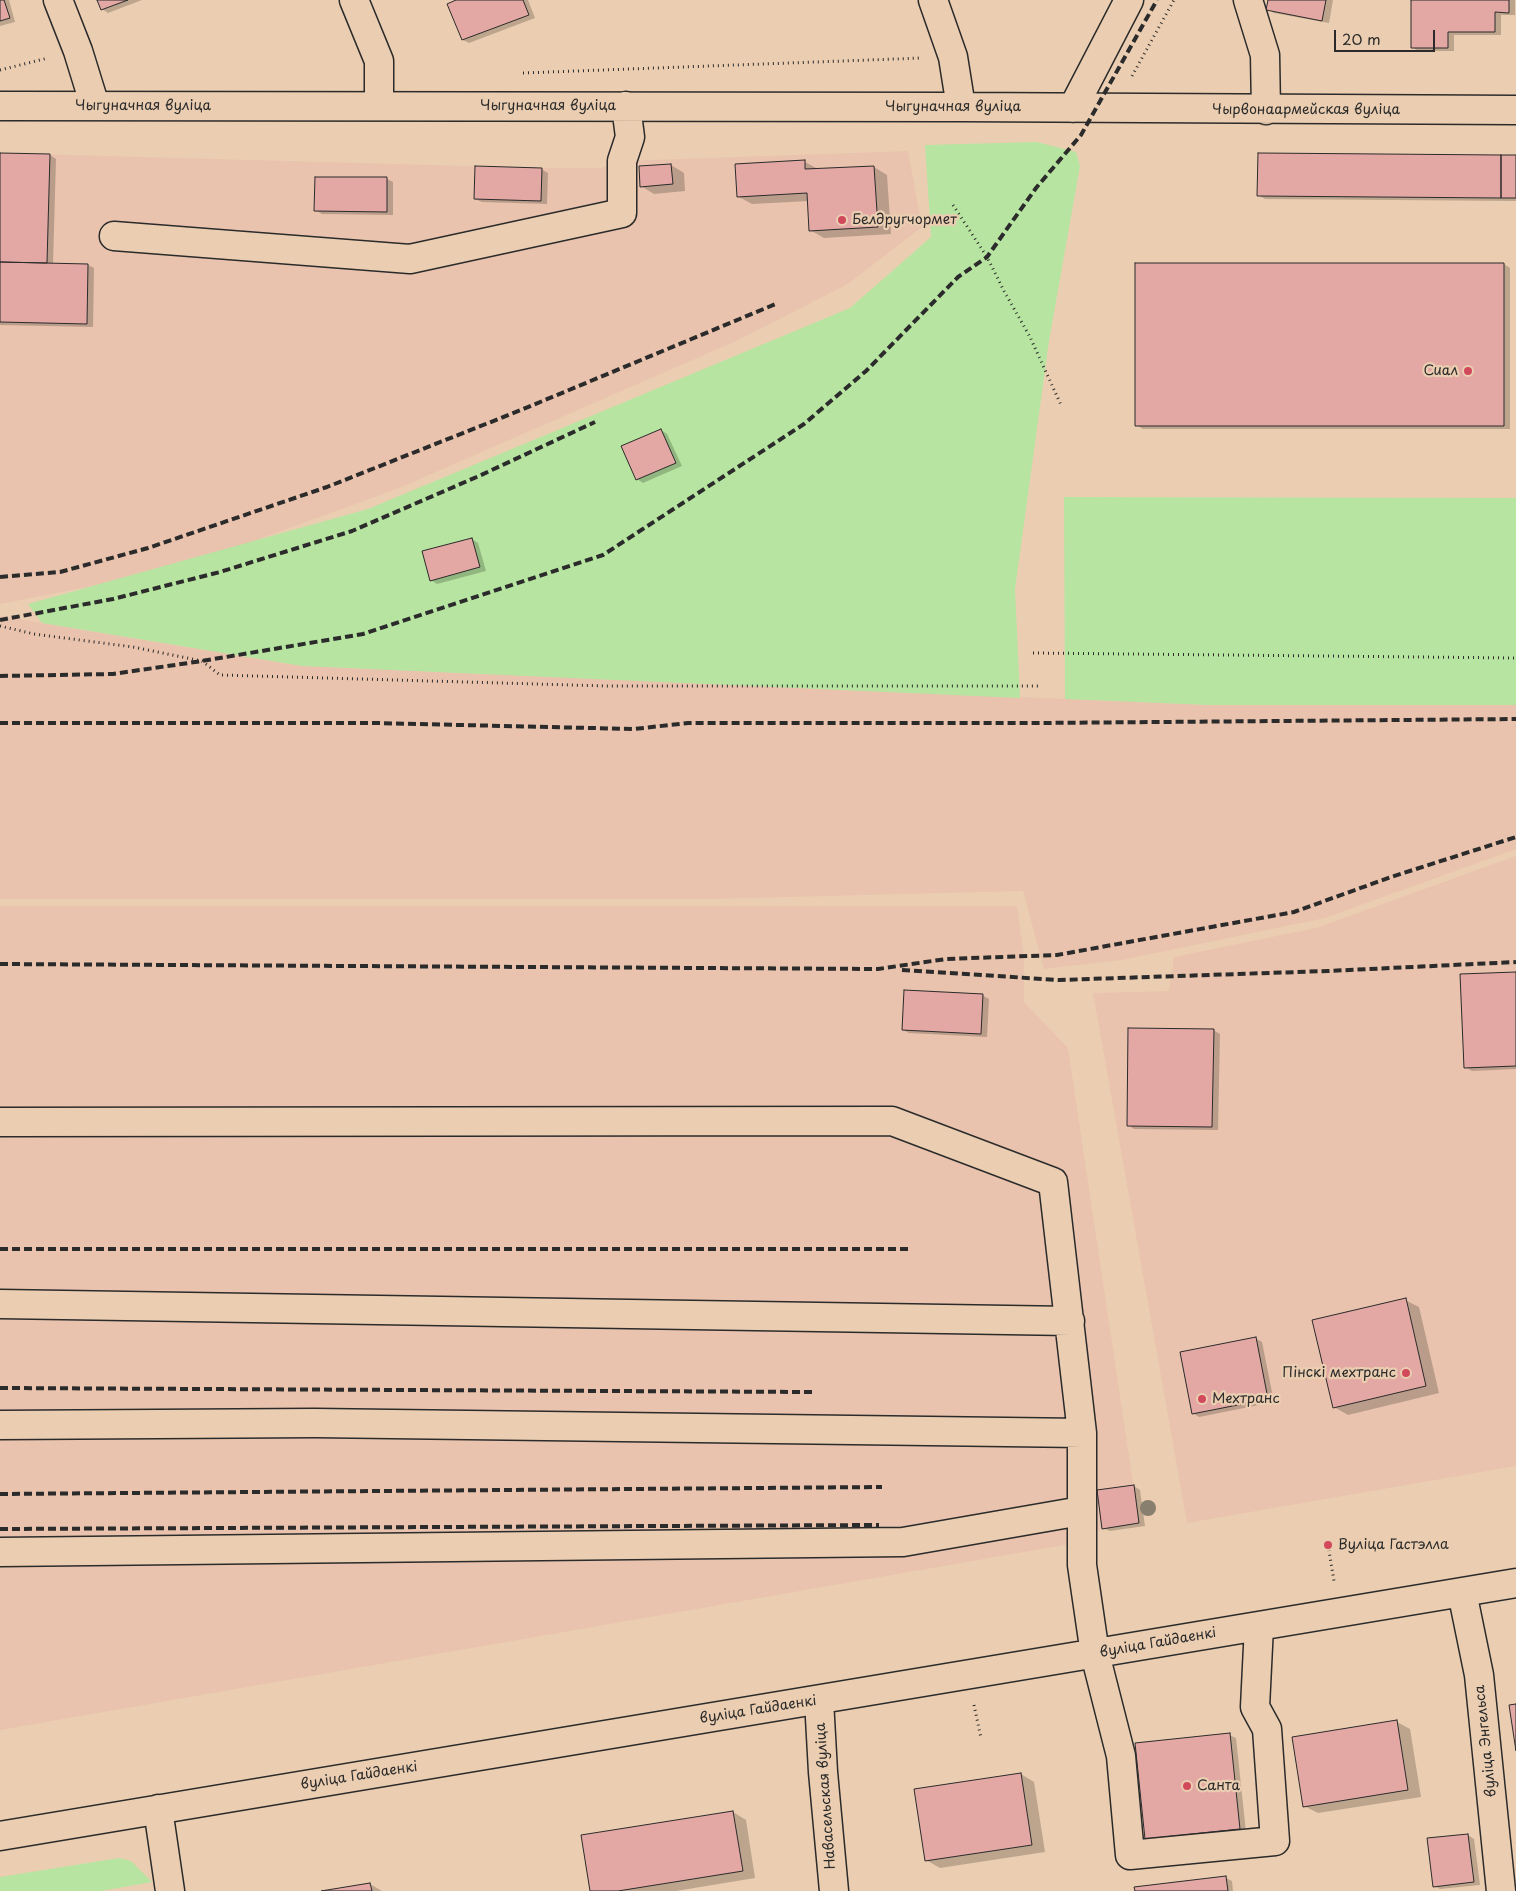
<!DOCTYPE html>
<html>
<head>
<meta charset="utf-8">
<style>
  body { margin:0 }
  #map { position:relative; width:1516px; height:1891px; overflow:hidden; background:#ebceb1; font-family:"Playpen Sans",sans-serif }
  canvas { display:block }
  .scale { position:absolute; left:1334px; top:30px; width:101px; height:22px; box-sizing:border-box; border:2px solid #2b2b2b; border-top:0; padding-left:6px; font-size:15px; line-height:18px; white-space:nowrap; color:#2b2b2b; -webkit-text-stroke:4px #ebceb1; paint-order:stroke }
</style>
</head>
<body>
<div id="map">
<canvas width="1516" height="1891"></canvas>
<div class="scale">20 m</div>
</div>
<script>
const g = document.querySelector('canvas').getContext('2d');
g.lineJoin = 'round';
function paint(path, color) {
  g.fillStyle = color;
  g.fill(path, 'evenodd');
}
function toPath(rows) {
  const path = new Path2D();
  for (const r of rows) {
    path.moveTo(r[0], r[1]);
    for (let i = 2; i < r.length; i += 2) path.lineTo(r[i], r[i + 1]);
  }
  return path;
}
function trace(path, color, width, dash) {
  g.strokeStyle = color;
  g.lineWidth = width;
  g.lineCap = dash ? 'butt' : 'round';
  g.setLineDash(dash || []);
  g.stroke(path);
}
function drawText(font, color, halo, rows, align = 'center') {
  g.font = font + ' "Playpen Sans",sans-serif';
  g.lineWidth = 4.5;
  g.setLineDash([]);
  g.textBaseline = 'middle';
  g.strokeStyle = halo;
  g.fillStyle = color;
  for (const [text, x, y, turn = 0] of rows) {
    g.save();
    g.translate(x, y);
    g.rotate((+turn || 0) * Math.PI / 180);
    g.textAlign = isNaN(turn) ? turn : align;
    if (halo) g.strokeText(text, 0, 0);
    g.fillText(text, 0, 0);
    g.restore();
  }
}
const built = toPath([
  [908,151,922,227,848,284,736,341,397,489,218,554,88,587,0,604,0,153,542,168,601,168,622,161],
  [0,616,302,666,1208,705,1516,705,1516,849,1325,918,1122,960,1044,969,1023,891,713,899,0,899],
  [1516,856,1516,1466,1187,1523,1093,993,1169,991,1174,957,1316,928],
  [0,906,1017,906,1024,956,1024,1002,1068,1048,1139,1523,1102,1529,1082,1542,0,1730]
]);
const green = toPath([
  [1037,142,1076,152,1080,166,1049,341,1015,589,1020,698,302,666,42,623,28,604,368,509,850,308,931,237,925,145],
  [1064,497,1516,498,1516,705,1208,705,1065,699],
  [119,1858,131,1861,152,1882,101,1891,0,1891,0,1877]
]);
const shadow = toPath([
  [0,0,9,0,15,22,0,26],
  [99,0,142,0,108,13,102,9],
  [460,0,528,0,535,18,469,43,463,40],
  [1269,0,1333,0,1329,23,1274,13,1268,9],
  [1412,0,1515,0,1515,15,1501,15,1501,35,1454,35,1454,51,1418,51,1412,47],
  [0,154,50,155,56,159,53,264,88,265,94,268,93,327,0,325],
  [1516,157,1516,201,1265,199,1258,195],
  [805,162,818,169,874,167,887,175,891,234,824,238,810,230,809,201,752,204,739,197],
  [671,165,684,173,685,191,654,194,641,186],
  [541,169,548,173,547,204,482,202,475,199],
  [387,179,393,182,393,215,322,214,315,210],
  [1504,264,1510,268,1510,429,1143,429,1136,425],
  [661,430,667,434,682,466,643,483,637,479],
  [472,539,478,543,486,571,437,584,431,580],
  [1516,973,1516,1069,1472,1071,1465,1067],
  [982,995,989,999,987,1037,909,1033,903,1030],
  [1213,1030,1220,1034,1218,1130,1134,1129,1128,1125],
  [1405,1300,1419,1307,1439,1393,1348,1415,1334,1407],
  [1255,1338,1262,1342,1274,1402,1199,1417,1193,1413],
  [1134,1486,1140,1490,1145,1526,1110,1531,1103,1528],
  [1397,1722,1410,1729,1421,1797,1318,1813,1304,1806],
  [1229,1735,1236,1738,1246,1832,1153,1842,1146,1839],
  [1021,1774,1034,1782,1045,1852,940,1868,926,1860],
  [733,1812,746,1820,755,1878,676,1891,591,1891],
  [1468,1835,1474,1839,1480,1885,1440,1889,1434,1886],
  [1226,1878,1232,1881,1233,1891,1136,1891],
  [370,1884,382,1891,328,1891]
]);
const building = toPath([
  [0,0,4,0,10,18,0,21,0,0],
  [97,0,128,0,101,10,97,0],
  [456,0,523,0,529,15,462,40,447,4,456,0],
  [1268,0,1326,0,1322,21,1266,10,1268,0],
  [1411,0,1509,0,1509,13,1495,12,1495,32,1448,32,1448,48,1411,48,1411,0],
  [0,153,50,154,47,263,0,262,0,153],
  [1258,153,1501,155,1501,198,1257,196,1258,153],
  [1501,155,1516,155,1516,198,1501,198,1501,155],
  [805,160,805,169,874,166,878,227,809,231,807,193,737,197,735,164,805,160],
  [671,164,673,184,640,187,639,166,671,164],
  [475,166,542,168,541,201,474,199,475,166],
  [315,177,387,177,387,212,314,211,315,177],
  [0,262,88,264,87,324,0,322,0,262],
  [1135,263,1504,263,1504,426,1135,426,1135,263],
  [661,429,676,463,636,480,621,446,661,429],
  [472,538,480,567,430,581,422,551,472,538],
  [1516,972,1516,1066,1464,1068,1460,974,1516,972],
  [904,990,983,994,981,1034,902,1030,904,990],
  [1128,1028,1214,1029,1212,1127,1127,1126,1128,1028],
  [1406,1298,1426,1386,1333,1408,1312,1320,1406,1298],
  [1256,1337,1268,1399,1192,1414,1180,1352,1256,1337],
  [1134,1485,1139,1523,1102,1529,1097,1490,1134,1485],
  [1516,1704,1516,1751,1509,1705,1516,1704],
  [1397,1720,1408,1790,1303,1807,1292,1737,1397,1720],
  [1230,1733,1240,1829,1145,1839,1135,1743,1230,1733],
  [1021,1773,1032,1845,925,1861,914,1789,1021,1773],
  [733,1811,743,1871,618,1891,590,1891,581,1835,733,1811],
  [1468,1834,1474,1882,1433,1887,1427,1838,1468,1834],
  [1226,1876,1228,1891,1135,1891,1134,1887,1226,1876],
  [370,1883,372,1891,321,1891,370,1883]
]);
const path = toPath([
  [0,70,48,58],
  [523,73,922,58],
  [1132,76,1174,0],
  [953,205,987,257,1004,291,1030,337,1061,405],
  [0,626,34,634,133,647,202,661,220,675,607,686,1039,686],
  [1033,653,1516,658],
  [1328,1545,1334,1581],
  [974,1705,981,1738]
]);
const minor = toPath([
  [58,0,78,51,95,106],
  [354,0,379,61,379,105],
  [933,0,953,57,961,107],
  [1248,0,1265,55,1266,110],
  [0,106,961,107,1516,110],
  [1073,108,1129,0],
  [114,236,410,259,622,213,622,161,630,137,626,106],
  [0,1122,892,1121,1053,1182,1082,1433,1082,1565,1095,1654,1121,1756,1130,1855,1275,1841,1267,1729,1255,1707,1259,1626],
  [0,1304,1070,1321],
  [0,1425,315,1423,1082,1433],
  [0,1552,903,1542,1081,1511],
  [1462,1592,1479,1675,1501,1891],
  [819,1700,823,1772,834,1891],
  [158,1809,170,1891],
  [0,1836,1516,1583]
]);
const rail = toPath([
  [0,577,60,572,148,548,327,487,521,410,778,303],
  [0,620,113,599,220,572,352,531,479,476,595,422],
  [0,676,113,674,202,661,363,634,603,555,804,424,866,371,958,277,987,257,1036,188,1081,135,1157,0],
  [0,723,375,723,634,729,688,723,1039,723,1516,719],
  [0,964,878,969,946,959,1057,955,1294,912,1391,877,1516,837],
  [902,970,1059,980,1328,971,1516,962],
  [0,1249,909,1249],
  [0,1388,813,1392],
  [0,1494,882,1487],
  [0,1529,879,1525]
]);
const trees = [
  [1148,1508]
];
const markers = [
  [842,220,5,"#d1495b"],
  [1468,371,5,"#d1495b"],
  [1406,1373,5,"#d1495b"],
  [1202,1399,5,"#d1495b"],
  [1328,1545,5,"#d1495b"],
  [1187,1786,5,"#d1495b"]
];
const streetNames = [
  ["Чыгуначная вуліца",143,106],
  ["Чыгуначная вуліца",548,106],
  ["Чыгуначная вуліца",953,107],
  ["Чырвонаармейская вуліца",1306,110],
  ["вуліца Гайдаенкі",1158,1643,-10],
  ["вуліца Гайдаенкі",758,1710,-9],
  ["вуліца Энгельса",1486,1741,-96],
  ["вуліца Гайдаенкі",359,1776,-9],
  ["Навасельская вуліца",826,1796,-94]
];
const poiNames = [
  ["Белдругчормет",852,220],
  ["Сиал",1458,371,"right"],
  ["Пінскі мехтранс",1396,1373,"right"],
  ["Мехтранс",1212,1399],
  ["Вуліца Гастэлла",1338,1545],
  ["Санта",1197,1786]
];
paint(built, '#e9c3ad');
paint(green, '#b7e4a1');
paint(shadow, '#0003');
paint(building, '#e3a8a3');
trace(building, '#2b2b2b', 1);
trace(minor, '#2b2b2b', 31);
trace(path, '#2b2b2b', 3, [1, 4]);
trace(minor, '#ebceb1', 28);
trace(rail, '#2b2b2b', 4, [8, 4]);
g.fillStyle = '#897f6e';
for (const [x, y] of trees) {
  g.beginPath();
  g.arc(x, y, 8, 0, 2 * Math.PI);
  g.fill();
}
for (const [x, y, r, color] of markers) {
  const dot = new Path2D();
  dot.arc(x, y, r, 0, 2 * Math.PI);
  g.fillStyle = color;
  g.fill(dot);
  trace(dot, '#ebceb1', 2);
}
drawText('14px', '#2b2b2b', '#ebceb1', streetNames);
drawText('14px', '#2b2b2b', '#ebceb1', poiNames, 'left');
</script>
</body>
</html>
